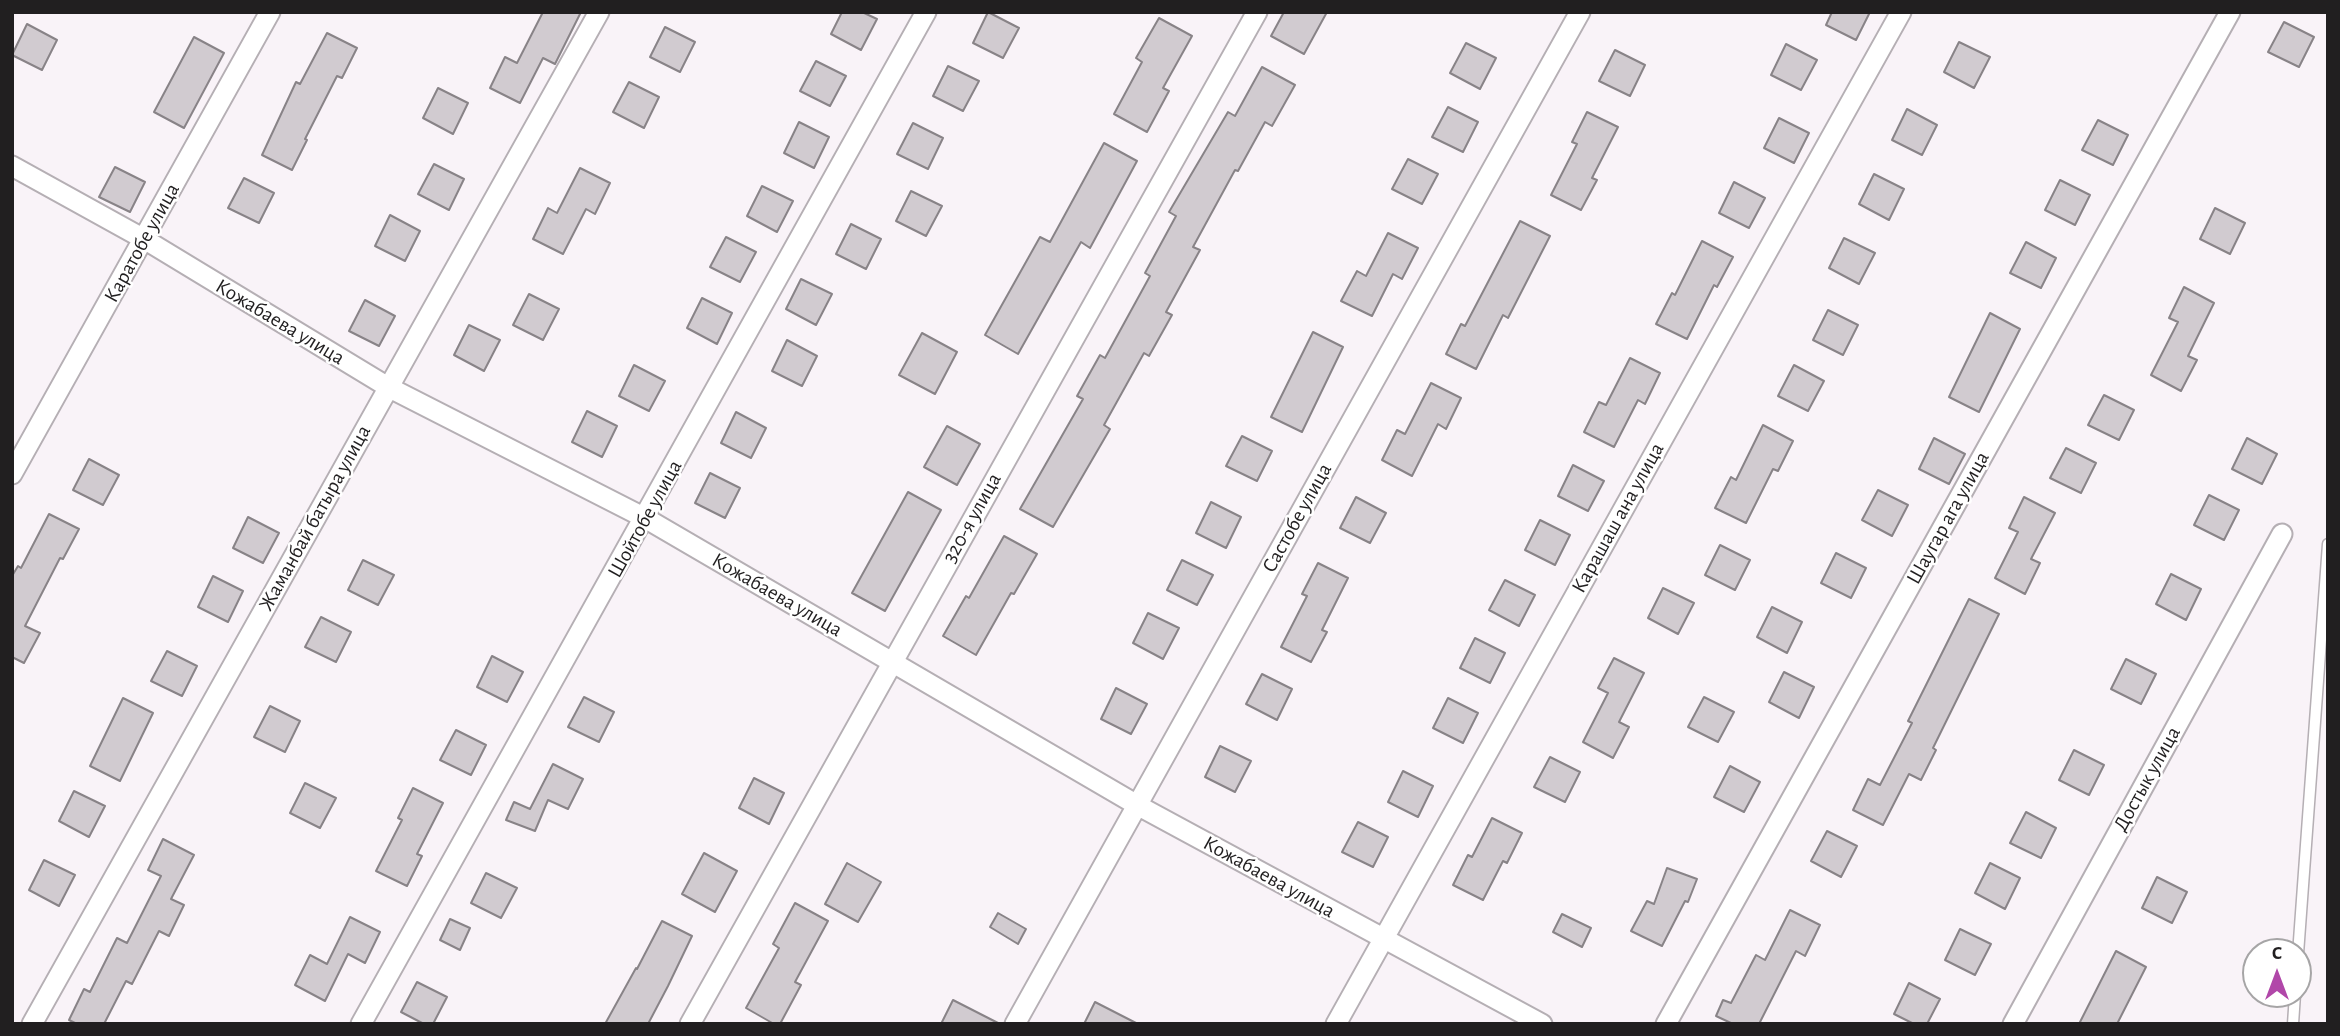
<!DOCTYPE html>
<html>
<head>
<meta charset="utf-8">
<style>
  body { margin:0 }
  #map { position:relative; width:2340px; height:1036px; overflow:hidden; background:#f9f3f8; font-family:"Alegreya Sans",sans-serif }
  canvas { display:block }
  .frame { position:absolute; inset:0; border:14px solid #211f20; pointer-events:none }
  .north { position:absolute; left:2242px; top:938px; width:70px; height:70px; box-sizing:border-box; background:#fff; border:2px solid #a6a5a6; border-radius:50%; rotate:0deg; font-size:19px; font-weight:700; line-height:28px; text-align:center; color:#211f20 }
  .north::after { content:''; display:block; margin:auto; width:24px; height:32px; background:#b147a9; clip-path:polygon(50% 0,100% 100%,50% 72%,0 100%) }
</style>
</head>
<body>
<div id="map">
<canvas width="2340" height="1036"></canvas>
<div class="frame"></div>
<div class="north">С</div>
</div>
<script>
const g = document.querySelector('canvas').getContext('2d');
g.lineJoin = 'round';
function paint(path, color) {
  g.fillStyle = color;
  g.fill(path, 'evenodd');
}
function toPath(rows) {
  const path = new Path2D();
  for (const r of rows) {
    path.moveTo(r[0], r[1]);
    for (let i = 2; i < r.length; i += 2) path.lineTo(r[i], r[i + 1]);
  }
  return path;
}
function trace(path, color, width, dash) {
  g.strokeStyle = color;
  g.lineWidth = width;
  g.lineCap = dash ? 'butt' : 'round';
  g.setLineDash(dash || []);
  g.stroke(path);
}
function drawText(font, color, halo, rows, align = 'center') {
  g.font = font + ' "Alegreya Sans",sans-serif';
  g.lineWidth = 5;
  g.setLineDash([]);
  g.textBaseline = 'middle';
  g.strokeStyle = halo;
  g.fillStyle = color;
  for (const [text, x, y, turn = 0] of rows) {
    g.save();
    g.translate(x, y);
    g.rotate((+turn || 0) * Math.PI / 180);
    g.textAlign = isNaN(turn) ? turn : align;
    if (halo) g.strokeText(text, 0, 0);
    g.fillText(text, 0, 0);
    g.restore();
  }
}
const building = toPath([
  [543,12,581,12,555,64,543,58,520,103,490,88,505,57,517,63,543,12],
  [842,12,862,12,877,19,861,50,831,34,842,12],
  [988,12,1019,28,1003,58,973,43,988,12],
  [1284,12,1327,12,1304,54,1271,36,1284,12],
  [1832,12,1870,12,1856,40,1826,25,1832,12],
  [1159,18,1192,36,1163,88,1169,91,1147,132,1114,114,1142,62,1136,58,1159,18],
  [2284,22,2314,37,2299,67,2268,52,2284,22],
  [27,24,57,40,42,70,12,55,27,24],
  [665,27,695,42,680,72,650,57,665,27],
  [327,33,357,48,342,78,337,76,305,139,307,140,292,170,262,155,296,82,300,84,327,33],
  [194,37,224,53,184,128,154,112,194,37],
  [1959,42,1990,57,1974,88,1944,72,1959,42],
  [1466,43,1496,58,1480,89,1450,73,1466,43],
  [1786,44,1817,60,1801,90,1771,75,1786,44],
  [1615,50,1645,65,1630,96,1599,81,1615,50],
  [816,61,846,76,830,106,800,91,816,61],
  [948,66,979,81,963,111,933,96,948,66],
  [1262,67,1295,85,1272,126,1265,122,1238,171,1235,170,1193,247,1200,250,1166,312,1172,315,1149,356,1144,353,1104,425,1110,429,1053,527,1020,509,1083,399,1077,396,1100,355,1105,358,1150,276,1145,273,1176,216,1169,212,1228,112,1235,116,1262,67],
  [629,82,659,97,644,128,613,112,629,82],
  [438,88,468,103,453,134,423,118,438,88],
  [1448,107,1478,122,1463,152,1432,137,1448,107],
  [1907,109,1937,125,1922,155,1892,140,1907,109],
  [1587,112,1618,127,1592,178,1597,180,1581,210,1551,195,1577,144,1572,142,1587,112],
  [1779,118,1809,133,1794,163,1764,148,1779,118],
  [2098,120,2128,135,2113,165,2082,150,2098,120],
  [799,122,829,137,814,168,784,153,799,122],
  [913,123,943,138,928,169,897,154,913,123],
  [1104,143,1137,161,1090,248,1081,242,1018,354,985,335,1040,237,1050,242,1104,143],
  [1408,159,1438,174,1422,204,1392,189,1408,159],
  [434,164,464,179,449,210,418,194,434,164],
  [115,167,145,182,130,212,99,197,115,167],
  [580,168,610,183,595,214,586,209,563,254,533,239,548,208,557,213,580,168],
  [1874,174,1904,189,1889,220,1859,204,1874,174],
  [244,178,274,193,259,223,228,208,244,178],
  [2060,180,2090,195,2075,225,2045,210,2060,180],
  [1734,182,1765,198,1749,228,1719,213,1734,182],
  [762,186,793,201,777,232,747,216,762,186],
  [911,191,942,206,926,236,896,221,911,191],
  [2215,208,2245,223,2230,254,2200,239,2215,208],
  [390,215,420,231,405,261,375,246,390,215],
  [1520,221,1550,236,1508,318,1503,315,1476,369,1446,354,1461,324,1465,326,1520,221],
  [851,224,881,239,866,269,836,254,851,224],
  [1388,233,1418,248,1402,279,1393,274,1372,316,1341,301,1357,271,1366,276,1388,233],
  [726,237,756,252,740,282,710,267,726,237],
  [1844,238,1875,253,1859,284,1829,268,1844,238],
  [1702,241,1733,257,1717,287,1714,285,1687,339,1656,324,1672,293,1675,295,1702,241],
  [2026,242,2056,258,2041,288,2010,273,2026,242],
  [801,279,832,294,816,325,786,309,801,279],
  [2184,287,2214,303,2188,356,2197,360,2181,391,2151,375,2178,322,2169,318,2184,287],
  [529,294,559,309,543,340,513,325,529,294],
  [702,298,732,313,717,344,687,328,702,298],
  [365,300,395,316,379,346,349,331,365,300],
  [1828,310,1858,325,1843,355,1813,340,1828,310],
  [1990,313,2020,329,1979,412,1949,397,1990,313],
  [469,325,500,340,484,371,454,355,469,325],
  [1313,332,1343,347,1302,432,1271,417,1313,332],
  [922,333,957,352,935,394,899,375,922,333],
  [787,340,817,356,802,386,772,371,787,340],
  [1630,358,1660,373,1645,404,1638,400,1614,447,1584,432,1599,402,1606,405,1630,358],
  [634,365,665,381,649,411,619,396,634,365],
  [1794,365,1824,381,1808,411,1778,396,1794,365],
  [1431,383,1461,398,1446,429,1438,424,1412,476,1382,460,1397,430,1405,434,1431,383],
  [2104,395,2134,410,2119,440,2088,425,2104,395],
  [587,411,617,426,602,457,572,442,587,411],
  [736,412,766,428,751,458,721,443,736,412],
  [1763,425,1793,441,1778,471,1773,469,1746,523,1715,508,1731,477,1736,480,1763,425],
  [947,426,980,444,957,485,924,467,947,426],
  [1242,436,1272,451,1257,481,1226,466,1242,436],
  [1934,438,1965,454,1949,484,1919,469,1934,438],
  [2247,438,2277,454,2262,484,2232,469,2247,438],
  [2066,448,2096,463,2081,493,2050,478,2066,448],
  [89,459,119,475,103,505,73,490,89,459],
  [1573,465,1604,481,1588,511,1558,496,1573,465],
  [710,473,740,488,725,518,695,503,710,473],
  [1878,490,1908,505,1892,536,1862,520,1878,490],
  [908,492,941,510,885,611,852,593,908,492],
  [2209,495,2239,510,2224,540,2194,525,2209,495],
  [1356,497,1386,513,1370,543,1340,528,1356,497],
  [2024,497,2055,513,2031,559,2040,563,2025,594,1995,578,2018,532,2009,528,2024,497],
  [1211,502,1241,517,1226,548,1196,533,1211,502],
  [49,514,79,529,63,559,60,558,25,626,40,633,24,663,12,657,12,576,18,566,21,568,49,514],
  [248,517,279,533,263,563,233,548,248,517],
  [1540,520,1570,535,1555,565,1525,550,1540,520],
  [1004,536,1037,554,1014,594,1011,593,976,655,943,636,966,596,969,598,1004,536],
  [1720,545,1750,560,1735,590,1705,575,1720,545],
  [1836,553,1866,568,1851,598,1821,583,1836,553],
  [363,560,394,575,378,605,348,590,363,560],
  [1182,560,1213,575,1197,605,1167,590,1182,560],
  [1318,563,1348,578,1322,630,1327,632,1311,662,1281,647,1307,596,1302,594,1318,563],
  [2171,574,2201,589,2186,620,2156,604,2171,574],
  [213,576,243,591,228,622,198,607,213,576],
  [1505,580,1535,595,1519,626,1489,610,1505,580],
  [1663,588,1694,603,1678,634,1648,618,1663,588],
  [1969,599,1999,614,1933,748,1936,750,1921,780,1909,774,1883,825,1853,810,1868,779,1880,785,1912,723,1908,721,1969,599],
  [1772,607,1802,622,1787,653,1757,637,1772,607],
  [1148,613,1179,628,1163,659,1133,643,1148,613],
  [321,617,351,632,336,662,305,647,321,617],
  [1475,638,1505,653,1490,683,1460,668,1475,638],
  [167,651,197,666,182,696,151,681,167,651],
  [492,656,523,672,507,702,477,687,492,656],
  [1614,658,1644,673,1619,722,1629,727,1613,758,1583,742,1608,693,1598,688,1614,658],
  [2126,659,2156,674,2141,704,2111,689,2126,659],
  [1784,672,1814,687,1799,718,1769,702,1784,672],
  [1262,674,1292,689,1277,720,1246,704,1262,674],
  [1116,688,1147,704,1131,734,1101,719,1116,688],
  [584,697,614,712,599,742,568,727,584,697],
  [1704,697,1734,712,1718,742,1688,727,1704,697],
  [123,698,153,713,120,781,90,766,123,698],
  [1448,698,1478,713,1463,743,1433,728,1448,698],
  [270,706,300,721,285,752,254,737,270,706],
  [456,730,486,745,471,775,440,760,456,730],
  [1220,746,1251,761,1235,792,1205,777,1220,746],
  [2074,750,2104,765,2089,795,2059,780,2074,750],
  [1550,757,1580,772,1565,802,1534,787,1550,757],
  [553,764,583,779,568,809,548,800,535,831,506,820,514,802,530,809,553,764],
  [1730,766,1760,782,1744,812,1714,797,1730,766],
  [1403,771,1433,786,1418,817,1388,802,1403,771],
  [754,778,784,793,769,824,739,808,754,778],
  [305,783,336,798,320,828,290,813,305,783],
  [413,788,443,803,417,854,422,856,407,886,376,871,402,820,398,818,413,788],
  [74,791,105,806,89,837,59,821,74,791],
  [2026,812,2056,828,2041,858,2010,843,2026,812],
  [1492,818,1522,833,1507,863,1503,861,1483,900,1453,885,1468,855,1472,857,1492,818],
  [1358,822,1388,837,1373,867,1342,852,1358,822],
  [1827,831,1857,846,1841,877,1811,861,1827,831],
  [163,839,194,855,171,899,184,905,169,936,159,931,132,984,126,981,104,1024,77,1024,69,1020,84,989,90,992,117,938,127,943,161,876,148,870,163,839],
  [704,853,737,871,715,912,682,894,704,853],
  [44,860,75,875,59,906,29,890,44,860],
  [847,863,881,882,858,922,825,904,847,863],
  [1990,863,2020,878,2005,909,1975,893,1990,863],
  [1667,868,1697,879,1688,902,1685,901,1662,946,1631,931,1647,901,1654,904,1667,868],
  [486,873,517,888,501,918,471,903,486,873],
  [2157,877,2187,892,2172,923,2142,908,2157,877],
  [795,903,828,921,795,982,801,985,780,1024,774,1024,746,1008,779,948,773,944,795,903],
  [1790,910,1820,925,1805,956,1796,951,1759,1024,1733,1024,1716,1016,1723,1000,1731,1003,1756,955,1765,960,1790,910],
  [998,913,1026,929,1018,944,990,927,998,913],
  [1562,914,1591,928,1582,947,1553,932,1562,914],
  [350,917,380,932,365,963,348,954,325,1001,295,985,310,955,327,964,350,917],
  [450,919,470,928,460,950,440,940,450,919],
  [662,921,692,936,668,986,648,1024,605,1024,636,968,637,969,662,921],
  [1960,929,1991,944,1975,975,1945,960,1960,929],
  [2116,951,2146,967,2117,1024,2079,1024,2116,951],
  [417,982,447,997,433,1024,424,1024,401,1012,417,982],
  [1909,983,1940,999,1927,1024,1914,1024,1894,1014,1909,983],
  [953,1000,1000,1024,941,1024,953,1000],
  [1095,1002,1138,1024,1084,1024,1095,1002]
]);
const service = toPath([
  [2298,954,2328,544],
  [2293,1024,2295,994]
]);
const minor = toPath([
  [12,166,144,239,388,387,645,518,1137,805,1542,1024],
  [12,474,270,12],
  [32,1024,599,12],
  [361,1024,926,12],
  [690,1024,1257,12],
  [1015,1024,1580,12],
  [1336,1024,1901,12],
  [1666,1024,2230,12],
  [2013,1024,2282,534]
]);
const streetNames = [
  ["Каратобе улица",142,243,-61],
  ["Кожабаева улица",280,322,31],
  ["Жаманбай батыра улица",315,518,-61],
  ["320-я улица",972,518,-61],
  ["Састобе улица",1297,518,-61],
  ["Карашаш ана улица",1618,518,-61],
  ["Шаугар ага улица",1948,518,-61],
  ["Шойтобе улица",645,519,-61],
  ["Кожабаева улица",777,595,30],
  ["Достык улица",2147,779,-61],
  ["Кожабаева улица",1269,877,29]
];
paint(building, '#d1cbd0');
trace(building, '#888387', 2);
trace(service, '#b5afb4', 13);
trace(minor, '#b5afb4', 23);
trace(service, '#fff', 10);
trace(minor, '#fff', 19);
drawText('21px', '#211f20', '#fff', streetNames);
</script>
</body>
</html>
